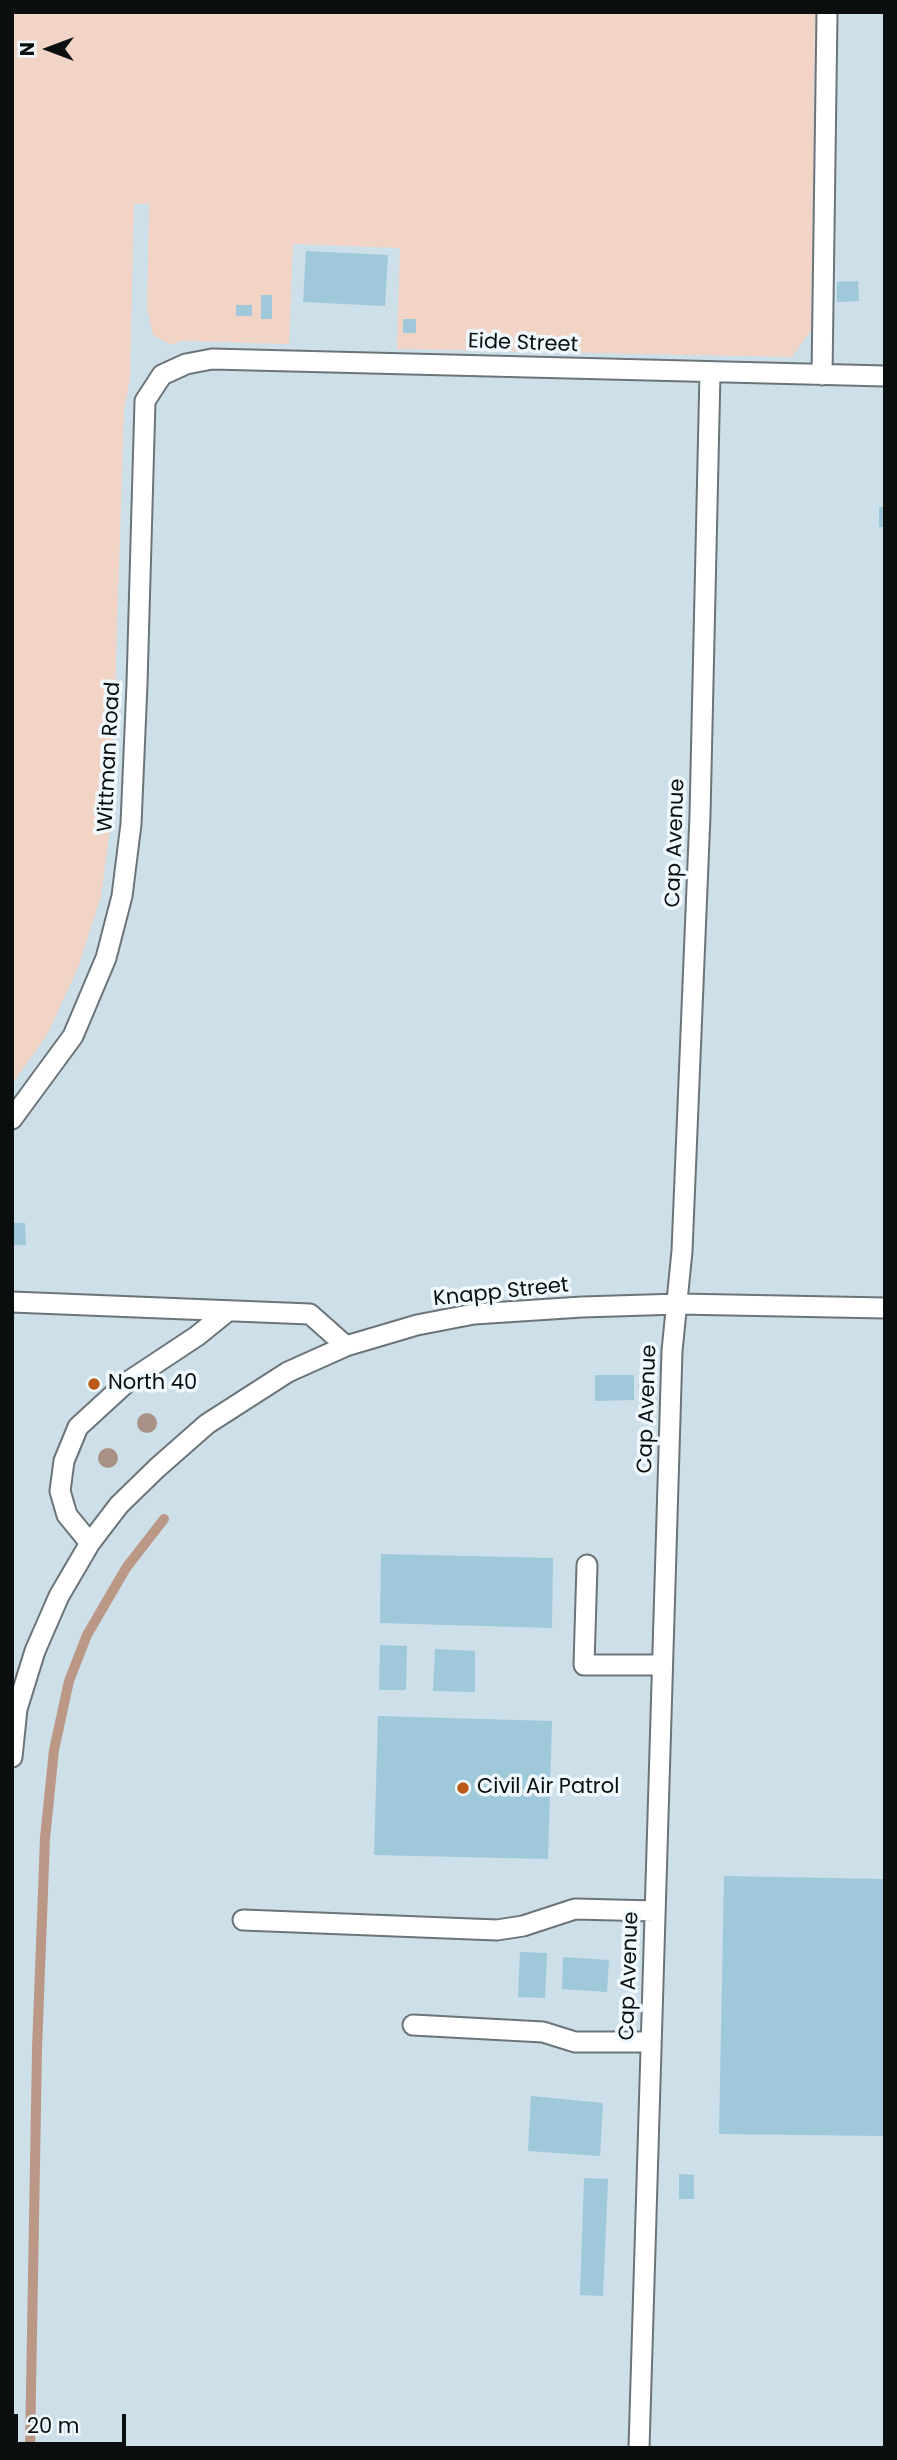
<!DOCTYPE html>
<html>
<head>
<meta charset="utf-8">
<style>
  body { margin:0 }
  #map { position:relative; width:897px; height:2460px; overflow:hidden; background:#e1ecf1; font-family:Poppins,sans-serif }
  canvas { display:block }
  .frame { position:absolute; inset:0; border:14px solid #0a0e0f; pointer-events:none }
  .north { position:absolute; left:14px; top:14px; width:70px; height:70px; -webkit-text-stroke:5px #eff9fe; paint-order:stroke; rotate:270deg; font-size:19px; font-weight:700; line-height:28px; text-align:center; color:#0a0e0f }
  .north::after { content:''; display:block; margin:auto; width:24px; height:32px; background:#0a0e0f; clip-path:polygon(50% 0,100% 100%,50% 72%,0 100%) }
  .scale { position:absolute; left:14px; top:2414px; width:112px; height:32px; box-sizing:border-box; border:4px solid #0a0e0f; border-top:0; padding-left:9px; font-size:21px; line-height:24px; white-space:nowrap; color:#0a0e0f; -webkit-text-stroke:5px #eff9fe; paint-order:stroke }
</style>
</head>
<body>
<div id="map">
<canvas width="897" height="2460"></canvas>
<div class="frame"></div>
<div class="north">N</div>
<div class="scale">20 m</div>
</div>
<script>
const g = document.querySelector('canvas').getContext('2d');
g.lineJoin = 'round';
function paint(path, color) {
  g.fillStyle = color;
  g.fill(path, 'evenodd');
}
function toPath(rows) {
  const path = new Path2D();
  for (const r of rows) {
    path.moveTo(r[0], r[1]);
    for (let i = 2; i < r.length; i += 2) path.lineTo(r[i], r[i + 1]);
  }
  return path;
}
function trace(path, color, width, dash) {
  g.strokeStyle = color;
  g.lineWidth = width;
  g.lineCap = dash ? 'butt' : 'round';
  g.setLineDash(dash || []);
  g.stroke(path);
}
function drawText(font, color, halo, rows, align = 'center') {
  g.font = font + ' Poppins,sans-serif';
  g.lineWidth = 7;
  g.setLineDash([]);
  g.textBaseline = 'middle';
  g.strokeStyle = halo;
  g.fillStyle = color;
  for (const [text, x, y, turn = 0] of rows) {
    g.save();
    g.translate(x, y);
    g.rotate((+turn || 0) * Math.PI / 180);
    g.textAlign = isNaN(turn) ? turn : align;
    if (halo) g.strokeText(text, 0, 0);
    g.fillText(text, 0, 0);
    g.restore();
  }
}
const built = toPath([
  [12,12,885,12,885,2448,12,2448]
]);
const green = toPath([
  [12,12,815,12,811,330,792,357,397,349,400,248,293,244,289,344,181,341,171,345,153,335,147,309,149,204,134,204,130,379,124,409,111,821,101,896,78,968,47,1035,12,1084]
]);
const stream = toPath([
  [30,2448,37,2049,45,1838,54,1750,69,1681,87,1635,126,1568,164,1519]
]);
const building = toPath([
  [306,251,388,255,385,306,303,302],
  [858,281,859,301,837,302,837,282],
  [261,295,272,295,272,319,261,319],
  [236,305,252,305,252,316,236,316],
  [403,319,416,319,416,333,403,333],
  [879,507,885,507,885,527,879,527],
  [12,1223,25,1223,26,1245,12,1245],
  [595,1375,634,1375,634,1400,595,1401],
  [381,1554,553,1558,552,1628,380,1623],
  [380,1645,407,1646,406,1690,379,1690],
  [435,1649,475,1651,475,1692,433,1691],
  [378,1716,552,1721,548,1859,374,1855],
  [724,1876,885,1879,885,2136,719,2134],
  [520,1952,547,1953,545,1998,518,1997],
  [563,1957,609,1960,607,1992,562,1989],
  [531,2096,603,2103,600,2156,528,2151],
  [679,2174,694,2175,694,2199,679,2199],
  [584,2178,608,2179,603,2296,580,2295]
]);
const service = toPath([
  [822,375,827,12],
  [12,1119,73,1036,106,958,122,896,131,824,137,684,145,401,162,375,186,364,212,359,885,376],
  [12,1302,310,1314,346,1346],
  [90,1543,67,1515,60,1491,64,1461,78,1427,126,1383,197,1336,228,1311],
  [587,1565,584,1665,662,1665],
  [12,1757,17,1709,35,1651,59,1596,90,1543,119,1505,157,1468,207,1424,288,1372,346,1346,417,1325,474,1314,582,1307,679,1304,885,1308],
  [243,1920,497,1930,523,1926,575,1909,655,1911],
  [413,2025,543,2032,575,2042,650,2042],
  [639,2448,672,1351,682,1251,700,815,710,373]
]);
const trees = [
  [147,1423],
  [108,1458]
];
const markers = [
  [94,1384,7,"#ba5a16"],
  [463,1788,7,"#ba5a16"]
];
const streetNames = [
  ["Eide Street",523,344,2],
  ["Wittman Road",110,757,-87],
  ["Cap Avenue",676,843,-88],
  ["Knapp Street",501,1293,-6],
  ["Cap Avenue",648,1409,-88],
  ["Cap Avenue",630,1976,-88]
];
const poiNames = [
  ["North 40",108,1384],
  ["Civil Air Patrol",477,1788]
];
paint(built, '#cddfe8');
paint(green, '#f1d4c5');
trace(stream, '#bb9885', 10);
paint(building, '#9fc8db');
trace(service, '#6b7479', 23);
trace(service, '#fff', 19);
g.fillStyle = '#a99285';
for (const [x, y] of trees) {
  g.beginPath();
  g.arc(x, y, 10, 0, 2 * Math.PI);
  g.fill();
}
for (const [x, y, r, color] of markers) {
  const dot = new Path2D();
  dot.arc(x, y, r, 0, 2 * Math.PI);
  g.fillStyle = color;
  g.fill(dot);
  trace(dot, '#eff9fe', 2.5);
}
drawText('21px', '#0a0e0f', '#eff9fe', streetNames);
drawText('21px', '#0a0e0f', '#eff9fe', poiNames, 'left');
</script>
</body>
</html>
